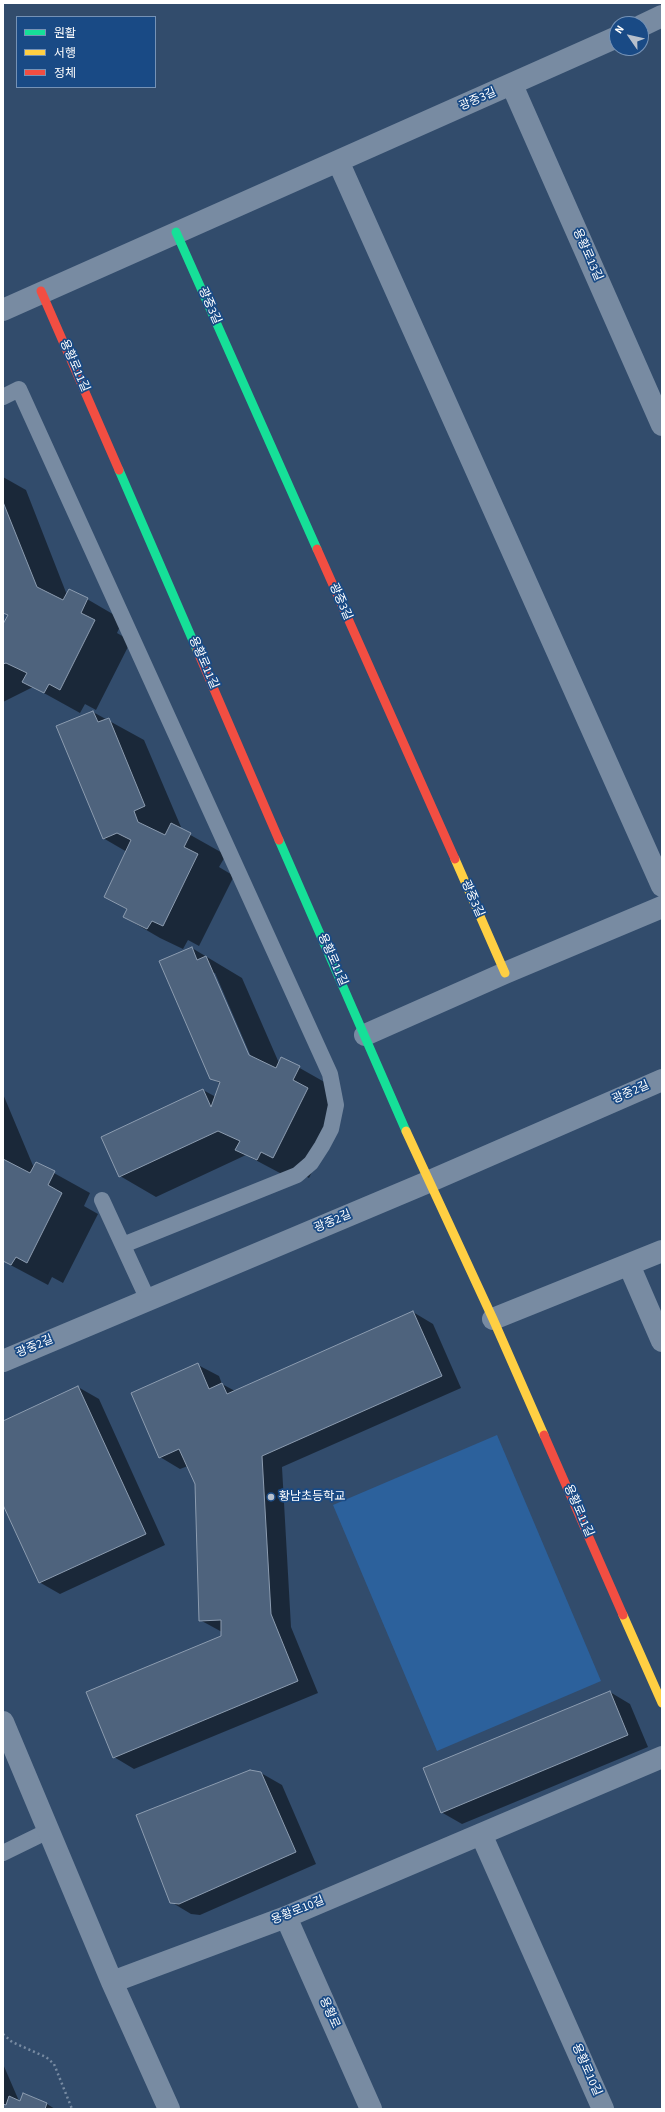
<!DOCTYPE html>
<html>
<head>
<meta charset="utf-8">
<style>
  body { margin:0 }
  #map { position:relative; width:665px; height:2112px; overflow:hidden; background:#324c6c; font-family:"Source Sans 3","Noto Sans KR",sans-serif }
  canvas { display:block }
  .frame { position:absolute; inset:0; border:4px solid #fff; pointer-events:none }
  .legend { position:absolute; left:16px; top:16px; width:140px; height:72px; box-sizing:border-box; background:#194a85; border:1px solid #7592b6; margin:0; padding:5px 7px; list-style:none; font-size:12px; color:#fff }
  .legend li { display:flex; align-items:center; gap:8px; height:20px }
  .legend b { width:20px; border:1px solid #7592b6 }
  .north { position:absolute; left:609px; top:16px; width:40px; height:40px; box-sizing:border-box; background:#194a85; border:1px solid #7592b6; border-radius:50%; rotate:304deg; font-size:11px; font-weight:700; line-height:16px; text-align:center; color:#fff }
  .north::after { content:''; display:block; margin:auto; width:14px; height:18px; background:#b7c0cc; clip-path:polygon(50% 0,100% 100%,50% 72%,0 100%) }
</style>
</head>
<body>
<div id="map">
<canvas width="665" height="2112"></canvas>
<div class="frame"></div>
<ul class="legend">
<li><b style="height:5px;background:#16e098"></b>원활</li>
<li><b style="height:5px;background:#ffcf43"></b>서행</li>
<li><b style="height:5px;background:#f24e42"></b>정체</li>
</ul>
<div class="north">N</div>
</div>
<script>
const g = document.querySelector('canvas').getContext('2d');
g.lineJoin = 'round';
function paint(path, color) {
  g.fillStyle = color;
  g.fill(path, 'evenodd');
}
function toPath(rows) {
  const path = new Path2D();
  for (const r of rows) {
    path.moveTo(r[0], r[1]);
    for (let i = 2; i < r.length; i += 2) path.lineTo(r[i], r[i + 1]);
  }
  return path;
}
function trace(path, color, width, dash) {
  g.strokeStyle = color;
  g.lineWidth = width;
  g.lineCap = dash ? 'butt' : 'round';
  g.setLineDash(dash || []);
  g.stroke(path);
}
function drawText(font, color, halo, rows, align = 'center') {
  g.font = font + ' "Source Sans 3","Noto Sans KR",sans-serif';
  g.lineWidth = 3.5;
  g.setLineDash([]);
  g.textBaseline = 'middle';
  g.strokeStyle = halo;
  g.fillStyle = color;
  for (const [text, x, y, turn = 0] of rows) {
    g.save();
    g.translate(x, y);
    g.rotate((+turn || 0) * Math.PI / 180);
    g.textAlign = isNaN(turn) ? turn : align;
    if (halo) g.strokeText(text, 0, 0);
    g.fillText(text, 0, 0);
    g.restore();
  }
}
const green = toPath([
  [497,1435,601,1681,437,1751,333,1505]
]);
const shadow = toPath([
  [3,477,26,490,67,595,87,599,123,620,117,633,131,641,96,710,85,704,80,713,33,687,3,702,3,627,8,615,3,612],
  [93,712,144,740,181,827,178,828,226,855,219,867,234,876,199,946,188,940,183,949,160,938,124,917,128,910,105,897,127,852,103,838],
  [192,948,242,978,279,1063,282,1058,335,1088,329,1101,343,1109,309,1178,298,1172,293,1180,246,1155,156,1197,120,1176,203,1090,216,1097,221,1084,211,1078],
  [213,973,215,973,252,1059,250,1060],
  [3,1094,34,1168,36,1163,90,1193,84,1206,98,1214,63,1283,52,1277,48,1285,3,1261],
  [413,1312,433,1324,461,1388,282,1467,291,1627,318,1693,134,1769,114,1757,222,1637,222,1632,200,1620,196,1483,188,1466,180,1469,160,1457,198,1365,219,1376,222,1384,235,1391],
  [78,1387,99,1399,165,1545,60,1594,39,1582,3,1503,3,1422],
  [610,1692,630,1704,648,1747,462,1824,441,1812],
  [261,1773,282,1785,316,1864,200,1915,191,1914,171,1902],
  [3,2064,19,2101,47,2104,55,2109,3,2109]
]);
const building = toPath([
  [3,502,37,587,63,600,69,589,88,598,81,613,95,620,60,690,49,684,44,693,22,682,27,673,6,663,3,664,3,624,8,615,3,613,3,502],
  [93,711,98,722,109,718,145,806,134,811,138,822,165,835,171,823,191,833,184,847,198,854,163,926,152,921,147,929,123,917,127,909,104,897,131,840,117,833,103,839,56,726,93,711],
  [192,947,197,960,206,956,249,1055,276,1068,281,1057,300,1066,293,1080,308,1088,273,1158,261,1152,257,1160,235,1150,240,1141,218,1131,119,1177,101,1137,203,1089,211,1107,220,1082,210,1079,159,961,192,947],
  [3,1159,30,1173,36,1162,55,1171,48,1185,62,1193,27,1263,16,1257,11,1265,3,1261,3,1159],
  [413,1311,442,1376,262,1456,271,1614,298,1681,113,1758,86,1692,221,1636,221,1620,199,1621,195,1484,179,1449,159,1458,131,1393,198,1363,209,1389,222,1383,227,1394,413,1311],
  [78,1386,146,1534,39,1583,3,1505,3,1421,78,1386],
  [610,1691,628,1735,441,1813,423,1768,610,1691],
  [250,1770,261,1772,296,1852,179,1904,170,1903,136,1815,250,1770],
  [23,2093,47,2103,45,2109,3,2109,3,2104,6,2105,9,2096,20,2101,23,2093]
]);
const path = toPath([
  [3,2034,12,2042,46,2057,54,2064,72,2109]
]);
const lane = toPath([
  [3,397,19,389,330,1074,336,1105,331,1129,322,1146,311,1163,297,1175,123,1245],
  [102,1200,148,1300],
  [3,1853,48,1831]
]);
const street = toPath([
  [641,26,662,16],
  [512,85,662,425],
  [338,161,662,886],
  [3,310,617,37],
  [365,1035,505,973,662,907],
  [629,1265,662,1341],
  [493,1319,662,1251],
  [3,1361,428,1182,662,1080],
  [3,1722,112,1982,169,2109],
  [481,1834,603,2109],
  [286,1917,371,2109],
  [112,1982,286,1917,662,1757]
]);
const fast = toPath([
  [176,232,317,549],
  [119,470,197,650],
  [279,840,406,1131]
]);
const slow = toPath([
  [455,859,505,973],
  [406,1131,493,1319,544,1435],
  [623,1615,662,1703]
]);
const jam = toPath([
  [41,291,119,470],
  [317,549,455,859],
  [197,650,279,840],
  [544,1435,623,1615]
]);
const markers = [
  [271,1497,4,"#b7c0cc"]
];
const streetNames = [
  ["광중3길",478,100,-24],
  ["용황로13길",587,255,66],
  ["광중3길",209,306,66],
  ["용황로11길",74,366,66],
  ["광중3길",340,602,66],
  ["용황로11길",203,663,66],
  ["광중3길",472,899,66],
  ["용황로11길",332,960,66],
  ["광중2길",631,1093,-24],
  ["광중2길",333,1222,-23],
  ["광중2길",35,1347,-23],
  ["용황로11길",578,1511,66],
  ["용황로10길",298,1911,-22],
  ["용황로",329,2013,66],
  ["용황로10길",586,2070,66]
];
const poiNames = [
  ["황남초등학교",279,1497]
];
paint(green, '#2c619c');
paint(shadow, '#0007');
paint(building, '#4e637d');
trace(building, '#8c9cb0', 1);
trace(path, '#788ba2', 2.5, [2, 3]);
trace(lane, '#788ba2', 16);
trace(street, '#788ba2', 22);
trace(fast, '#16e098', 9);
trace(slow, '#ffcf43', 9);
trace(jam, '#f24e42', 9);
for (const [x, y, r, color] of markers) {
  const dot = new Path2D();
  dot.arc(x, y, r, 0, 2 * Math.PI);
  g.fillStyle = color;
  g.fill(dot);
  trace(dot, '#194a85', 1.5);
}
drawText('12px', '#fff', '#194a85', streetNames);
drawText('12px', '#fff', '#194a85', poiNames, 'left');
</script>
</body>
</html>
